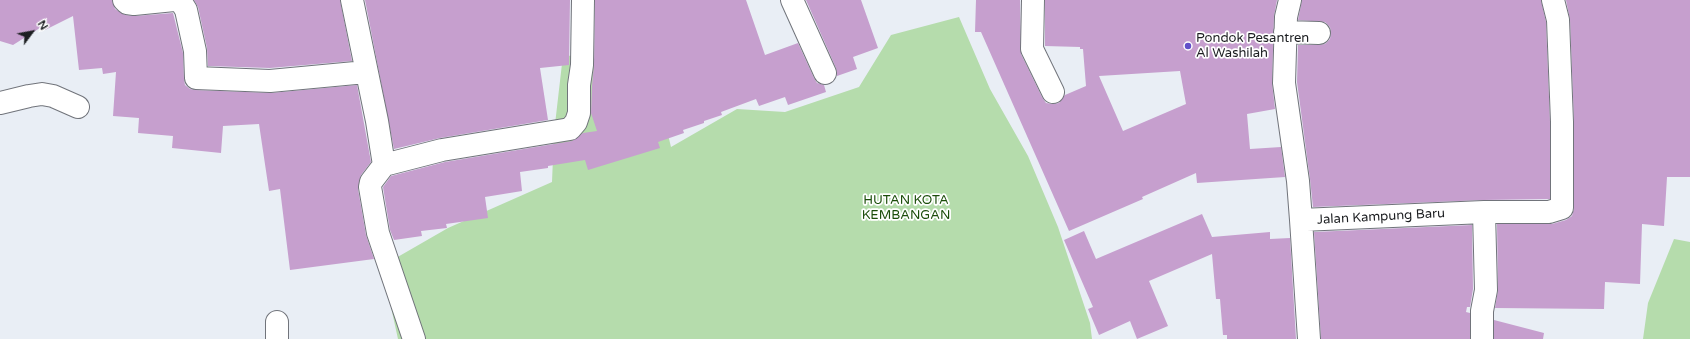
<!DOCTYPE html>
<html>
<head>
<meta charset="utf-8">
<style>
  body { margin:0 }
  #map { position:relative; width:1690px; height:339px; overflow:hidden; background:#e9eef5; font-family:"Varela Round",sans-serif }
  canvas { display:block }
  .north { position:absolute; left:12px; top:12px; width:40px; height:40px; -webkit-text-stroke:3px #fff; paint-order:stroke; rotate:58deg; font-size:11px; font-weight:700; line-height:16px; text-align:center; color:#1c1e21 }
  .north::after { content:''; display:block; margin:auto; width:14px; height:18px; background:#1c1e21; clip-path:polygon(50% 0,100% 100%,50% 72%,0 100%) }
</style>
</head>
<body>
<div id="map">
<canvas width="1690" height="339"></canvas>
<div class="north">N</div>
</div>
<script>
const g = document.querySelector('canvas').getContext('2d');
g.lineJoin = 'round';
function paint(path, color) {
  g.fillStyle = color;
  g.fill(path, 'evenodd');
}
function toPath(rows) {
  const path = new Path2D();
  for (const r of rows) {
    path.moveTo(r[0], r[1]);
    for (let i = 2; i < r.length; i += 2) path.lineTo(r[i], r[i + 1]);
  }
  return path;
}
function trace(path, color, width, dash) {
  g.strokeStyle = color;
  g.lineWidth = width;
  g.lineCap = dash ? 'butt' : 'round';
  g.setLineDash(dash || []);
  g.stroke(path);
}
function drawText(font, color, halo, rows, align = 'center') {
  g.font = font + ' "Varela Round",sans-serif';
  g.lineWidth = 3.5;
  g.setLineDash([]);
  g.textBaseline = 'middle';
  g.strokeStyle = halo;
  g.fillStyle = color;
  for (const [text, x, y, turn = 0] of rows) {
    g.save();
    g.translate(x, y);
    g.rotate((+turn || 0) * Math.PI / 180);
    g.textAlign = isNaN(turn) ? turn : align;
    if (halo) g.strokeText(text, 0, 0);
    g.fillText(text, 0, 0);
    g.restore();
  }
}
const green = toPath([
  [959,17,990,89,1028,156,1058,227,1090,323,1092,339,398,339,382,266,448,228,552,182,554,133,563,55,651,65,671,147,737,109,785,112,859,87,891,35],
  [1674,239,1690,242,1690,339,1643,339,1648,303]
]);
const building = toPath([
  [0,0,112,0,115,9,125,15,135,16,173,13,183,53,184,79,185,85,190,89,195,90,271,93,357,85,371,162,361,175,358,189,366,235,374,259,290,270,280,189,269,191,259,124,223,126,221,153,172,148,173,136,138,133,139,118,113,116,116,72,103,74,102,68,79,70,73,16,45,30,43,26,13,45,0,41],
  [194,0,340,0,352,61,270,68,208,66,207,48,198,7],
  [365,0,570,0,569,65,540,68,548,120,440,138,394,149],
  [595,0,746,0,765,55,798,43,814,78,817,83,824,85,826,92,788,105,785,97,759,106,756,99,721,112,722,115,704,121,704,123,683,130,684,133,658,142,660,148,588,170,585,160,548,166,548,168,520,172,522,191,485,197,488,218,446,224,447,228,421,231,422,236,394,240,390,230,383,187,391,176,445,162,572,141,583,133,597,131,591,113,592,86,594,65],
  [806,0,861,0,878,48,853,57,857,69,837,76,836,68],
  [976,0,1020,0,1021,54,1042,97,1046,103,1053,104,1059,103,1065,95,1086,86,1083,49,1080,49,1080,47,1045,46,1045,0,1277,0,1274,16,1272,83,1275,109,1247,114,1250,149,1281,147,1285,177,1197,183,1196,173,1142,197,1143,199,1069,231,981,32,975,32],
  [1180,71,1186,104,1123,131,1099,76],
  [1302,0,1541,0,1546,22,1550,122,1550,199,1484,200,1313,207,1310,179,1297,82,1298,45,1319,45,1325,44,1330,39,1331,33,1330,27,1325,22,1298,20],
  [1566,0,1690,0,1690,177,1667,177,1664,226,1642,224,1640,284,1605,282,1604,309,1495,308,1498,290,1497,224,1552,224,1566,220,1572,216,1574,208,1574,122,1570,20],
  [1202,214,1212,237,1270,232,1270,239,1290,238,1296,339,1227,339,1227,335,1223,335,1220,299,1216,299,1212,254,1149,281,1168,326,1137,339,1130,321,1099,335,1088,309,1093,307,1064,240,1084,231,1096,259],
  [1472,225,1473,289,1470,307,1467,307,1466,312,1470,313,1470,339,1321,339,1314,232],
  [1494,320,1544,333,1543,339,1494,339]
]);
const minor = toPath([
  [124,0,127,3,134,4,174,0],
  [177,0,181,2,186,10,195,51,196,78,270,81,366,72],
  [352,0,377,121,384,165,371,182,370,187,378,233,414,339],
  [792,0,825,73],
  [1033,0,1032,49,1053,92],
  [1290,0,1286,17,1284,83,1298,181,1301,220,1484,212,1549,212,1562,208,1562,122,1558,20,1553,0],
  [1285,32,1319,33],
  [0,103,29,96,42,94,53,96,78,107],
  [384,165,442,150,570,129,576,122,579,113,579,85,582,65,583,0],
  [1301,220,1309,339],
  [277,322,277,339],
  [1482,339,1482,311,1486,290,1484,212]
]);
const markers = [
  [1188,46,4,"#6250c9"]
];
const poiNames = [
  ["Pondok Pesantren",1196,39],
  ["Al Washilah",1196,54]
];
const parkNames = [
  ["HUTAN KOTA",906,201],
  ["KEMBANGAN",906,216]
];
const streetNames = [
  ["Jalan Kampung Baru",1381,217,-3]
];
paint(green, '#b5dcac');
paint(building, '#c69fce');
trace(minor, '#71747b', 24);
trace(minor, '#fff', 22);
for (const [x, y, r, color] of markers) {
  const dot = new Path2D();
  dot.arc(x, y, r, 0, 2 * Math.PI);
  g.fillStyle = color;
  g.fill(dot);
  trace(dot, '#fff', 1.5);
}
drawText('13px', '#1c1e21', '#fff', poiNames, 'left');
drawText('13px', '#1b4d0a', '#fff', parkNames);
drawText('13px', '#1c1e21', '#fff', streetNames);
</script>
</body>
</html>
